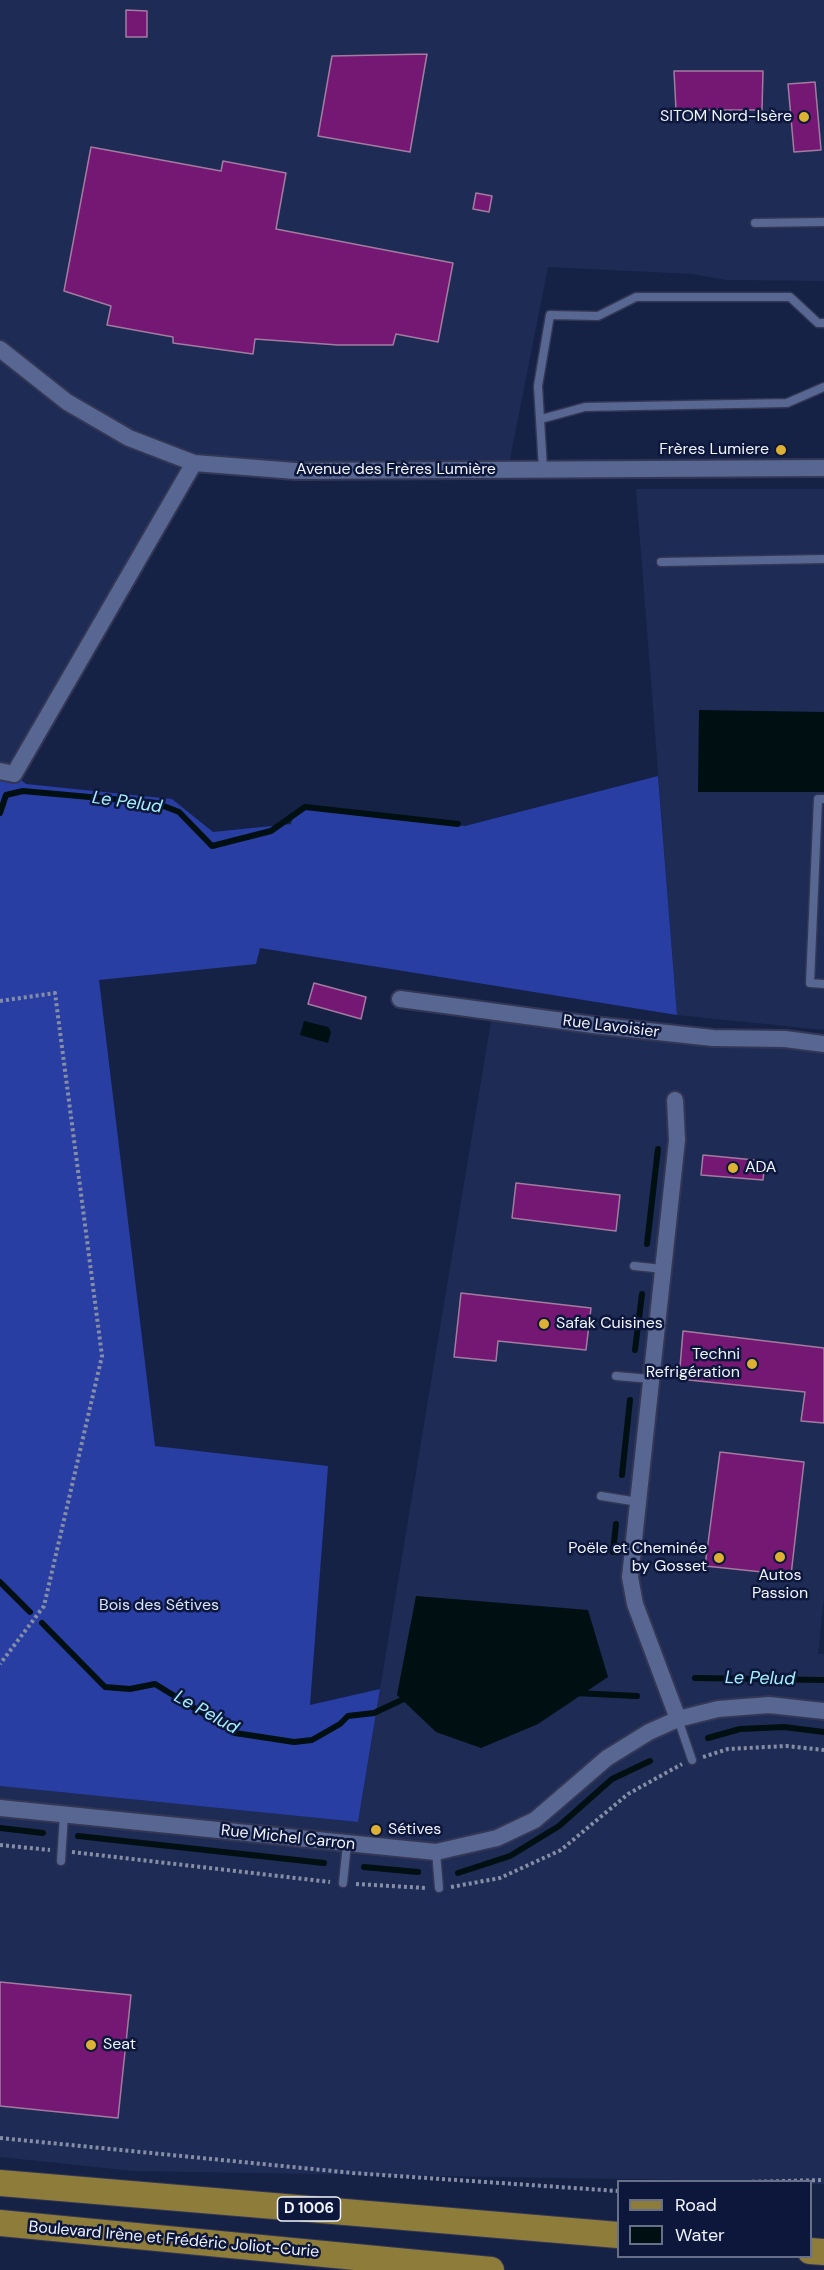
<!DOCTYPE html>
<html>
<head>
<meta charset="utf-8">
<style>
  body { margin:0 }
  #map { position:relative; width:824px; height:2270px; overflow:hidden; background:#162146; font-family:"DM Sans",sans-serif }
  canvas { display:block }
  .legend { position:absolute; left:617px; top:2180px; width:195px; height:78px; box-sizing:border-box; background:#0d173b; border:2px solid #676f89; margin:0; padding:8px 10px; list-style:none; font-size:18px; color:#eff3fd }
  .legend li { display:flex; align-items:center; gap:12px; height:30px }
  .legend b { width:30px; border:2px solid #676f89 }
</style>
</head>
<body>
<div id="map">
<canvas width="824" height="2270"></canvas>
<ul class="legend">
<li><b style="height:8px;background:#8e7d3a"></b>Road</li>
<li><b style="height:16px;background:#000f12"></b>Water</li>
</ul>
</div>
<script>
const g = document.querySelector('canvas').getContext('2d');
g.lineJoin = 'round';
function paint(path, color) {
  g.fillStyle = color;
  g.fill(path, 'evenodd');
}
function toPath(rows) {
  const path = new Path2D();
  for (const r of rows) {
    path.moveTo(r[0], r[1]);
    for (let i = 2; i < r.length; i += 2) path.lineTo(r[i], r[i + 1]);
  }
  return path;
}
function trace(path, color, width, dash) {
  g.strokeStyle = color;
  g.lineWidth = width;
  g.lineCap = dash ? 'butt' : 'round';
  g.setLineDash(dash || []);
  g.stroke(path);
}
function drawText(font, color, halo, rows, align = 'center') {
  g.font = font + ' "DM Sans",sans-serif';
  g.lineWidth = 5;
  g.setLineDash([]);
  g.textBaseline = 'middle';
  g.strokeStyle = halo;
  g.fillStyle = color;
  for (const [text, x, y, turn = 0] of rows) {
    g.save();
    g.translate(x, y);
    g.rotate((+turn || 0) * Math.PI / 180);
    g.textAlign = isNaN(turn) ? turn : align;
    if (halo) g.strokeText(text, 0, 0);
    g.fillText(text, 0, 0);
    g.restore();
  }
}
const built = toPath([
  [0,0,824,0,824,281,726,280,692,274,548,267,508,469,194,463,14,773,0,771],
  [636,489,824,489,824,1030,677,1015],
  [492,1015,824,1047,824,1596,818,1654,824,1654,824,2184,811,2184,810,2182,133,2171,0,2157,0,1786,358,1822]
]);
const forest = toPath([
  [0,771,14,774,26,784,172,799,213,832,291,824,293,816,307,809,465,826,658,776,677,1015,260,948,256,964,99,980,155,1446,328,1466,310,1705,380,1689,358,1822,0,1786]
]);
const water = toPath([
  [699,710,824,712,824,792,698,792],
  [304,1021,328,1027,331,1032,328,1043,300,1035],
  [416,1596,588,1610,608,1677,538,1724,481,1748,436,1732,397,1695]
]);
const stream = toPath([
  [0,813,6,795,23,791,156,803,179,812,212,846,271,831,305,807,458,824],
  [647,1244,658,1149],
  [635,1350,642,1294],
  [622,1475,630,1400],
  [613,1552,616,1524],
  [0,1582,30,1612],
  [42,1623,105,1687,130,1689,155,1684,235,1733,294,1742,312,1740,340,1724,348,1716,374,1713,408,1697],
  [695,1678,824,1680],
  [575,1693,637,1696],
  [708,1738,740,1729,784,1727,824,1732],
  [0,1828,43,1833],
  [78,1836,324,1863],
  [364,1867,418,1872],
  [458,1873,510,1856,559,1826,612,1779,650,1761]
]);
const building = toPath([
  [126,10,147,11,147,37,126,37,126,10],
  [427,54,410,152,318,136,332,56,427,54],
  [674,71,763,71,762,110,676,110,674,71],
  [815,82,821,150,794,152,788,84,815,82],
  [91,147,221,171,223,161,286,173,276,229,453,263,438,342,396,334,393,345,338,345,255,339,253,354,173,343,173,337,107,325,111,306,64,291,91,147],
  [476,193,492,196,489,212,473,209,476,193],
  [314,983,366,997,361,1019,308,1004,314,983],
  [703,1155,765,1161,763,1180,701,1175,703,1155],
  [516,1183,620,1195,616,1231,512,1218,516,1183],
  [461,1293,591,1308,586,1350,498,1341,496,1361,454,1357,461,1293],
  [683,1331,824,1348,824,1423,801,1421,805,1392,679,1379,683,1331],
  [720,1452,804,1462,791,1575,705,1566,720,1452],
  [0,1982,131,1995,118,2118,0,2106,0,1982]
]);
const path = toPath([
  [0,1001,55,993,102,1356,44,1606,0,1664],
  [703,1757,728,1749,786,1746,824,1750],
  [0,1845,50,1850],
  [72,1852,330,1882],
  [356,1884,426,1888],
  [451,1887,500,1878,561,1850,628,1794,682,1764],
  [0,2138,353,2173,618,2191],
  [746,2182,824,2180]
]);
const lane = toPath([
  [755,223,824,222],
  [541,419,585,407,787,403,824,387],
  [543,469,538,386,550,315,598,316,636,297,790,297,818,323,824,323],
  [661,562,824,559],
  [824,799,818,799,810,983,824,984],
  [634,1266,663,1269],
  [616,1376,651,1379],
  [601,1496,638,1502],
  [678,1719,692,1760],
  [436,1852,439,1888],
  [61,1861,64,1815],
  [343,1883,347,1844]
]);
const street = toPath([
  [0,349,67,402,129,438,194,463,295,471,824,468],
  [0,771,14,774,194,463],
  [400,999,593,1025,713,1038,785,1039,824,1044],
  [675,1100,677,1140,630,1577,635,1604,678,1719],
  [0,1808,436,1852,497,1838,535,1820,607,1758,649,1732,678,1719,718,1709,769,1705,824,1711]
]);
const primary = toPath([
  [0,2183,618,2235],
  [0,2223,491,2270],
  [810,2251,824,2252]
]);
const markers = [
  [804,117,6,"#ddb133"],
  [781,450,6,"#ddb133"],
  [733,1168,6,"#ddb133"],
  [544,1324,6,"#ddb133"],
  [752,1364,6,"#ddb133"],
  [780,1557,6,"#ddb133"],
  [719,1558,6,"#ddb133"],
  [376,1830,6,"#ddb133"],
  [91,2045,6,"#ddb133"]
];
const shields = [
  [309,2209,63]
];
const shieldNames = [
  ["D 1006",309,2209]
];
const poiNames = [
  ["SITOM Nord-Isère",792,117],
  ["Frères Lumiere",769,450],
  ["ADA",745,1168,"left"],
  ["Safak Cuisines",556,1324,"left"],
  ["Techni",740,1355],
  ["Refrigération",740,1373],
  ["Poële et Cheminée",707,1549],
  ["by Gosset",707,1567],
  ["Autos",780,1576,"center"],
  ["Passion",780,1594,"center"],
  ["Sétives",388,1830,"left"],
  ["Seat",103,2045,"left"]
];
const streetNames = [
  ["Avenue des Frères Lumière",396,470],
  ["Rue Lavoisier",611,1027,7],
  ["Rue Michel Carron",288,1838,6],
  ["Boulevard Irène et Frédéric Joliot-Curie",174,2240,5]
];
const parkNames = [
  ["Bois des Sétives",159,1606]
];
const waterNames = [
  ["Le Pelud",127,803,8],
  ["Le Pelud",760,1679,1],
  ["Le Pelud",206,1713,29]
];
paint(built, '#1e2b55');
paint(forest, '#283ea3');
paint(water, '#000f12');
trace(stream, '#000f12', 6);
paint(building, '#741874');
trace(building, '#a27ba0', 1.5);
trace(lane, '#333755', 11);
trace(street, '#333755', 20);
trace(primary, '#333755', 28);
trace(path, '#868ea5', 4, [3, 3]);
trace(lane, '#576791', 8);
trace(street, '#576791', 16);
trace(primary, '#8e7d3a', 26);
for (const [x, y, r, color] of markers) {
  const dot = new Path2D();
  dot.arc(x, y, r, 0, 2 * Math.PI);
  g.fillStyle = color;
  g.fill(dot);
  trace(dot, '#0d173b', 2);
}
for (const [x, y, w] of shields) {
  const box = new Path2D();
  box.roundRect(x - w / 2, y - 12, w, 24, 4.5);
  g.fillStyle = '#0d173b';
  g.fill(box);
  trace(box, '#eff3fd', 1.5);
}
drawText('bold 15px', '#eff3fd', null, shieldNames);
drawText('16px', '#eff3fd', '#0d173b', poiNames, 'right');
drawText('16px', '#eff3fd', '#0d173b', streetNames);
drawText('16px', '#d9e3fe', '#0d173b', parkNames);
drawText('italic 18px', '#a3f0fc', '#0d173b', waterNames);
</script>
</body>
</html>
